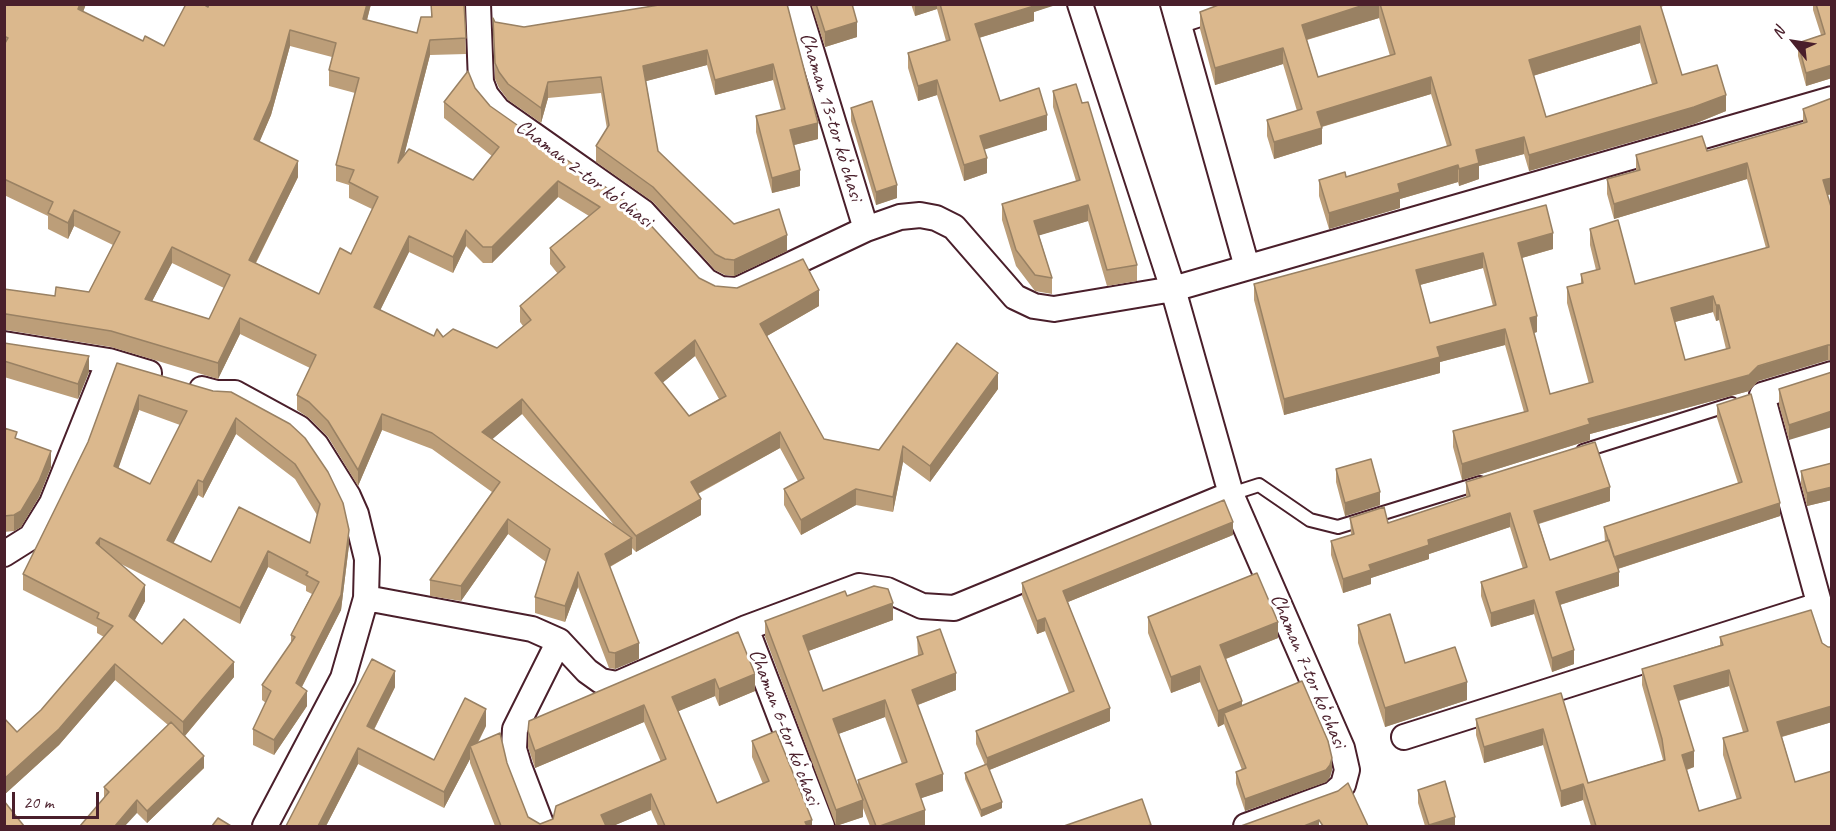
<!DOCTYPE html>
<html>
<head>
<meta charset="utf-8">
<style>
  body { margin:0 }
  #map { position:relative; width:1836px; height:831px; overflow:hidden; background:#fff; font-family:Caveat,sans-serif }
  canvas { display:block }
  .frame { position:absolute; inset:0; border:6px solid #4a1f2b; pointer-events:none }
  .north { position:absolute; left:1764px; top:12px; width:60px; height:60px; -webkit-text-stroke:4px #fff; paint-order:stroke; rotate:300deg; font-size:16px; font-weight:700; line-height:24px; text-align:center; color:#4a1f2b }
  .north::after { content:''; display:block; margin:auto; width:21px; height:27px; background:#4a1f2b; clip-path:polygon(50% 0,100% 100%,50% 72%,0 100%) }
  .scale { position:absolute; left:12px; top:792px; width:87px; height:27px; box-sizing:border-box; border:3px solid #4a1f2b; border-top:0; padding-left:8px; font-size:18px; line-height:21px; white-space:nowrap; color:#4a1f2b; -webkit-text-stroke:4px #fff; paint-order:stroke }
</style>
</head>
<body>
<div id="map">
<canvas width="1836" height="831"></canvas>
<div class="frame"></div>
<div class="north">N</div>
<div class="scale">20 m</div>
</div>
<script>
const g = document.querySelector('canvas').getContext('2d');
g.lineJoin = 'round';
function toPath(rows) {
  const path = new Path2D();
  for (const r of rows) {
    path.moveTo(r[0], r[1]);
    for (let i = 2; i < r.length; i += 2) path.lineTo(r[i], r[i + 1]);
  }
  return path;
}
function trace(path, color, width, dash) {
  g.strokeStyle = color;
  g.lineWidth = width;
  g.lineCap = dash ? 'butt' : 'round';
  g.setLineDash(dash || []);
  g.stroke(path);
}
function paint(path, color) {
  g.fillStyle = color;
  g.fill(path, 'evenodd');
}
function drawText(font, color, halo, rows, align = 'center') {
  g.font = font + ' Caveat,sans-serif';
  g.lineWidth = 6;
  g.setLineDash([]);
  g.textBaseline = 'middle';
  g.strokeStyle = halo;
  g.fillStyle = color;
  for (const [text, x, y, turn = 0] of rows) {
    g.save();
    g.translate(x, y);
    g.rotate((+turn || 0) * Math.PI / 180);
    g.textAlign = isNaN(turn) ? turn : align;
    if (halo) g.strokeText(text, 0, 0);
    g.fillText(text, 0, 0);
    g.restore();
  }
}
const service = toPath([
  [1583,451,1732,404],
  [1231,494,1259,485,1310,520,1338,527,1480,483]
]);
const minor = toPath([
  [478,4,481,82,486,95,498,110,643,212,706,281,721,289,737,290,866,229,900,217,920,215,936,218,954,227,1015,297,1034,306,1054,309,1173,289,1080,4],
  [797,4,866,229],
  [1173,4,1247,267],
  [1178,21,1230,4],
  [4,344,109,361,149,373],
  [1832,374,1762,395,1832,650],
  [202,389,217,393,235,393,299,428,316,445,348,496,356,514,367,559,366,598,343,678,265,826],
  [4,554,31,537,52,503,109,361],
  [366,598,532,629,559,641,587,671,601,681,617,684,746,628,859,586,887,590,922,606,954,608,1231,494],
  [746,628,822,826],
  [1404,737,1819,605],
  [542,826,519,766,514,749,515,729,559,641],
  [1246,826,1333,794,1343,785,1347,770,1342,748,1231,494,1173,289,1832,99]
]);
const wall = toPath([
  [4,4,86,4,83,12,143,41,164,46,208,7,209,4,371,4,367,20,417,33,431,17,431,4,464,4,466,54,430,55,404,155,473,180,492,156,444,118,444,102,475,88,490,106,699,278,715,286,819,306,767,336,824,439,879,450,998,389,930,482,903,462,893,512,856,505,801,535,784,505,784,489,798,481,780,448,698,494,701,515,636,552,632,548,632,554,610,567,639,659,615,669,609,668,578,587,565,622,535,613,535,597,546,562,508,534,461,601,430,596,430,580,492,492,432,449,382,430,358,486,328,437,309,418,297,410,297,395,310,368,240,334,218,379,111,347,6,330,4,331,4,289,55,296,89,292,113,245,74,226,68,239,48,229,48,216,4,195],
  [290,46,332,57,329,70,329,86,355,93,336,165,336,181,349,185,349,198,372,209,351,254,319,294,256,263,298,177,259,142,271,115],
  [558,197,589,216,550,248,550,264,558,274,520,306,520,322,523,326,497,348,443,337,434,336,380,310,409,252,453,273,466,246,483,263,492,263],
  [172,263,224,288,209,319,152,301],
  [695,356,719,399,689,416,662,383],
  [522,414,614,525,492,439],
  [787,4,818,139,794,145,800,186,772,193,756,132,756,116,781,110,773,80,715,95,707,65,646,81,658,151,734,224,787,251,734,276,725,275,715,270,653,202,596,162,596,146,607,129,601,93,548,98,541,123,508,100,499,88,495,79,493,18,495,22,524,27],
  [811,4,852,4,857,37,825,47],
  [911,4,1056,4,1034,12,1034,21,979,38,1000,101,1047,130,984,149,987,173,964,181,937,95,918,101,908,68,908,53,946,41,937,9,915,16],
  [1221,4,1668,4,1661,7,1682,75,1726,111,1694,124,1529,171,1524,154,1479,166,1479,179,1459,186,1458,182,1400,199,1400,208,1329,229,1319,196,1319,180,1346,177,1447,146,1431,94,1322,127,1322,144,1274,159,1267,136,1267,120,1297,111,1283,64,1215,85,1200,29,1200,12],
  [1379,18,1390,56,1318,77,1307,40],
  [1640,43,1652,84,1546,117,1533,76],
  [1813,4,1832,4,1832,78,1806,86,1798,56,1798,43,1821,35,1813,10],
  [1053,91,1082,103,1137,265,1137,281,1107,286,1088,221,1039,235,1052,278,1052,294,1035,291,1016,266,1002,220,1002,204,1076,181,1053,107],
  [1832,98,1832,194,1827,195,1832,210,1832,360,1828,360,1758,381,1749,391,1590,434,1590,440,1462,480,1453,447,1453,431,1524,412,1505,345,1440,362,1440,373,1284,415,1254,300,1254,284,1546,205,1553,249,1522,258,1537,332,1534,333,1550,394,1589,384,1567,303,1567,287,1581,284,1581,274,1596,270,1590,245,1590,229,1635,284,1766,248,1747,179,1614,219,1607,194,1607,179,1636,171,1636,155,1707,151,1803,123,1803,109],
  [1483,268,1493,306,1430,323,1420,285],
  [1713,312,1716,321,1719,320,1726,349,1685,360,1675,322],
  [851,108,897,198,876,205,851,121],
  [4,343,89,372,78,399,4,377],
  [117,363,290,424,349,545,341,610,302,687,307,706,274,755,253,745,253,729,266,703,262,700,262,685,291,643,291,635,312,594,306,591,306,586,268,567,240,624,119,563,145,601,135,620,162,644,234,677,185,736,204,768,147,823,137,813,104,798,104,787,168,725,115,680,59,745,4,795,4,718,17,732,41,710,104,637,97,633,97,627,23,590,23,574,88,442],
  [139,410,180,425,150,484,118,468],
  [236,434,295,479,317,515,310,543,211,562,173,543,198,495,203,498],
  [1832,372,1789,440,1779,405,1779,389],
  [1717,405,1780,516,1618,569,1619,586,1560,605,1574,664,1552,672,1534,614,1491,627,1481,596,1481,582,1523,569,1510,527,1429,554,1429,559,1371,578,1371,584,1343,593,1331,555,1331,541,1351,535,1350,518,1388,523,1466,497,1466,482,1610,501,1539,524,1550,560,1605,542,1604,527,1738,483,1717,418],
  [4,428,51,467,39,497,21,527,14,531,4,532],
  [1832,463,1832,500,1807,506,1801,484,1801,471],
  [1336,469,1380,505,1345,516,1336,482],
  [1233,535,1068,602,1110,721,989,770,1002,808,981,817,965,779,965,773,985,765,976,744,976,731,1069,693,1045,631,1037,634,1022,596,1022,583],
  [847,596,893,620,808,651,823,691,918,656,917,637,956,690,918,705,943,791,921,798,925,826,870,826,863,808,863,817,836,826,765,637,765,621],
  [885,717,902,764,858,780,858,788,838,734],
  [1148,617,1278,638,1226,659,1242,705,1332,770,1330,777,1326,782,1245,811,1236,784,1236,772,1242,770,1224,724,1218,727,1200,682,1171,693,1148,633],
  [1358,625,1405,663,1467,700,1385,727,1358,643],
  [738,632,755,691,719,706,715,696,678,711,717,803,763,784,752,757,752,741,812,826,658,826,651,810,613,826,495,826,470,763,470,759,444,808,358,764,326,826,372,659,395,687,374,730,434,760,486,726,478,743,507,763,528,817,540,824,553,819,661,762,644,722,535,768,528,747,528,731],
  [1720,637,1822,643,1828,647,1832,647,1832,722,1782,737,1795,782,1832,826,1591,826,1583,800,1561,807,1543,745,1484,763,1476,735,1476,719,1561,693,1588,783,1663,760,1642,685,1642,669,1720,645],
  [1729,686,1743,732,1723,738,1723,755,1737,800,1699,811,1687,770,1694,767,1679,701],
  [1418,790,1455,826,1425,826,1418,803]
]);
const shadedWall = toPath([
  [80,4,86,4,78,25,78,9],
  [367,4,371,4,363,35,363,19],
  [915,4,937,4,937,9,915,16],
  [1032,4,1056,4,1056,5,1034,12,1034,21,975,39,975,24],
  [1367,4,1379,4,1379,18,1302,41,1302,25],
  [857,22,857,37,825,47,825,32],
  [1640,26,1640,43,1529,77,1529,60],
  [290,30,290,46,271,115,254,155,254,139],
  [430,40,430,55,398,179,398,163],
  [1283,48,1283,64,1215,85,1215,68],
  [707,50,707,65,643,82,643,66],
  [773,64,773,80,715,95,715,80],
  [1832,65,1832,78,1806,86,1806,73],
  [1431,77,1431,94,1317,128,1317,112],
  [937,80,937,95,918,101,918,86],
  [548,82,548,98,541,123,541,108],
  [1726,95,1726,111,1694,124,1529,171,1529,155],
  [1047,115,1047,130,980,151,980,136],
  [818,123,818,139,790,146,790,130],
  [1322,128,1322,144,1274,159,1274,142],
  [1524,137,1524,154,1479,166,1479,179,1459,186,1459,169,1476,150],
  [987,158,987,173,964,181,964,165],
  [298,161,298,177,249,276,249,260],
  [1747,163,1747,179,1614,219,1614,204],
  [1458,165,1458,182,1400,199,1400,208,1329,229,1329,213,1398,184],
  [800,170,800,186,772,193,772,178],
  [1832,178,1832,194,1823,196,1823,180],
  [558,181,558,197,492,263,492,247],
  [897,185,897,198,876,205,876,192],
  [1088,205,1088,221,1034,237,1034,221],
  [74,210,74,226,68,239,68,223],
  [466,230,466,246,453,273,453,257],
  [1553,233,1553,249,1518,259,1518,243],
  [787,235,787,251,734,276,734,260],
  [409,236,409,252,374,323,374,307],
  [172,247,172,263,145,315,145,299],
  [1483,253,1483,268,1416,286,1416,270],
  [819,290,819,306,760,340,760,324],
  [1713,296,1713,312,1671,323,1671,308],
  [1716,305,1719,305,1719,320,1716,321],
  [6,314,6,330,4,331,4,315],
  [1537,316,1537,332,1530,334,1530,318],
  [240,318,240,334,218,379,218,363],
  [1505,329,1505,345,1440,362,1440,373,1284,415,1284,399,1437,347],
  [695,340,695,356,655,389,655,373],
  [1828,345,1828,360,1758,381,1749,391,1590,434,1590,440,1462,480,1462,464,1588,419],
  [89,356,89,372,78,399,78,384],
  [998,373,998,389,930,482,930,466],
  [139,395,139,410,114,481,114,466],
  [522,399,522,414,482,448,482,432],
  [1832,411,1832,427,1789,440,1789,425],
  [382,414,382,430,358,486,358,470],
  [236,418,236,434,203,498,203,482],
  [780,432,780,448,691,497,691,482],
  [903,446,903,462,893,512,893,497],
  [51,451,51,467,39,497,21,527,14,531,14,515],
  [198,480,198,495,167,556,167,540],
  [1610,487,1610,501,1534,525,1534,511],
  [1832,487,1832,500,1807,506,1807,493],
  [856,489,856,505,801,535,801,520],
  [1380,492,1380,505,1345,516,1345,503],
  [701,499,701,515,636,552,636,536],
  [1780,503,1780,516,1614,570,1614,557],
  [1510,513,1510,527,1429,554,1429,559,1371,578,1371,584,1343,593,1343,579,1369,565,1428,540],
  [508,519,508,534,461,601,461,586],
  [1233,522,1233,535,1063,604,1063,591],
  [349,530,349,545,341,610,296,698,296,683],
  [100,538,100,553,96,543],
  [632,538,632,554,605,569,605,554],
  [268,551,268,567,240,624,240,608],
  [578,572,578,587,565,622,565,606],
  [1619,572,1619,586,1556,606,1556,592],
  [145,585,145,601,129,631,129,616],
  [1534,600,1534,614,1491,627,1491,613],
  [893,603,893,620,803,653,803,636],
  [1045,618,1045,631,1037,634,1037,621],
  [1278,622,1278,638,1220,661,1220,645],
  [639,643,639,659,615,669,615,653],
  [1574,650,1574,664,1552,672,1552,658],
  [234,662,234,677,183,738,183,722],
  [115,664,115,680,59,745,4,795,4,779],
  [1200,666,1200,682,1171,693,1171,677],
  [1729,670,1729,686,1674,702,1674,686],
  [395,671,395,687,367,743,367,726],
  [956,673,956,690,912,707,912,690],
  [755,674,755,691,719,706,719,689],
  [715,679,715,696,672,714,672,697],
  [1467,682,1467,700,1385,727,1385,708],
  [307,691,307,706,274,755,274,740],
  [885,700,885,717,833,736,833,719],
  [1242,701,1242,716,1224,713,1224,724,1218,727,1218,711],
  [644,705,644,722,535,768,535,751],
  [1832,706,1832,722,1777,738,1777,722],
  [1110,708,1110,721,987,771,987,758],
  [486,709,486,726,472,753,470,746,470,759,444,808,444,792],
  [1543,729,1543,745,1484,763,1484,747],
  [358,748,358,764,326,826,318,826],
  [1694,751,1694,767,1682,771,1682,755],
  [204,756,204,768,147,823,147,811],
  [1332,758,1332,770,1330,777,1326,782,1245,811,1245,799],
  [943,774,943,791,916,800,916,784],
  [1583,784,1583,800,1561,807,1561,791],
  [651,794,651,810,613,826,601,826,601,815],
  [137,800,137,813,125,826,115,826],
  [863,800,863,817,836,826,836,810],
  [1002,802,1002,808,981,817,981,810],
  [925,810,925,826,880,826],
  [1455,817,1455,826,1429,826,1429,825],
  [812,820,812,826,805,826,805,822],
  [1319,820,1319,826,1304,826]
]);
const building = toPath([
  [4,4,80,4,78,9,143,41,145,36,164,46,186,4,203,4,208,7,209,4,367,4,363,19,417,33,421,17,432,17,431,4,464,4,466,38,430,40,398,163,409,149,473,180,499,147,444,102,468,71,475,88,490,106,634,207,699,278,715,286,737,288,803,259,819,290,760,324,824,439,879,450,957,343,998,373,930,466,903,446,893,497,856,489,801,520,784,489,804,478,780,432,691,482,701,499,636,536,522,399,482,432,632,538,605,554,639,643,615,653,609,652,578,572,565,606,535,597,550,549,508,519,461,586,430,580,500,482,432,433,382,414,358,470,328,421,309,402,297,395,316,355,240,318,218,363,111,331,6,314,4,315,4,289,55,296,56,287,89,292,120,232,74,210,68,223,48,213,53,202,4,179,4,45,8,38,4,36,4,4],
  [290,30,336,43,329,70,359,78,336,165,354,170,349,182,378,197,351,254,340,248,319,294,249,260,298,161,254,139,271,100,290,30],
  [558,181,600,207,550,248,565,267,520,306,531,320,497,348,453,329,443,337,437,329,434,336,374,307,409,236,453,257,466,230,483,247,492,247,558,181],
  [172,247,230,275,209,319,145,299,172,247],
  [695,340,726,396,689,416,655,373,695,340],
  [665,4,787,4,818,123,790,130,800,170,772,178,756,116,785,109,773,64,715,80,707,50,643,66,658,151,734,224,779,209,787,235,734,260,725,259,715,254,653,187,596,146,609,125,601,77,548,82,541,108,508,84,499,72,495,63,493,18,495,22,524,27,665,4],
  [816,4,852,4,857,22,825,32,816,4],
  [940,4,1033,4,1034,6,975,24,1000,101,1039,88,1047,115,980,136,987,158,964,165,937,80,918,86,908,53,950,40,940,4],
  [1221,4,1367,4,1302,25,1318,77,1395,54,1380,4,1660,4,1682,75,1717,65,1726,95,1694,107,1529,155,1524,137,1476,150,1479,163,1459,169,1458,165,1398,184,1400,192,1329,213,1319,180,1345,172,1346,177,1451,145,1431,77,1317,112,1322,128,1274,142,1267,120,1302,109,1283,48,1215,68,1200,12,1221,4],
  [1640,26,1657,83,1546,117,1529,60,1640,26],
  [1816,4,1832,4,1832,65,1806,73,1798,43,1825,34,1816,4],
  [1076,84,1082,103,1088,102,1137,265,1107,270,1088,205,1034,221,1052,278,1035,275,1016,250,1002,204,1080,180,1053,91,1076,84],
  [1832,98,1832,178,1823,180,1832,210,1832,345,1828,345,1758,366,1749,375,1588,419,1590,424,1462,464,1453,431,1528,411,1505,329,1437,347,1440,357,1284,399,1254,284,1546,205,1553,233,1518,243,1537,316,1530,318,1550,394,1593,382,1567,287,1583,283,1581,274,1600,269,1590,229,1618,220,1635,284,1769,247,1747,163,1614,204,1607,179,1640,170,1636,155,1702,136,1707,151,1807,122,1803,109,1832,98],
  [1483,253,1496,305,1430,323,1416,270,1483,253],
  [1713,296,1716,305,1719,305,1730,348,1685,360,1671,308,1713,296],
  [872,101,897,185,876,192,851,108,872,101],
  [4,343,89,356,78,384,4,361,4,343],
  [117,363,213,391,231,392,290,424,305,438,328,472,343,503,349,530,341,595,296,683,307,691,274,740,253,729,271,691,262,685,295,637,291,635,319,582,306,575,308,572,268,551,240,608,100,538,96,543,145,585,129,616,162,644,184,619,234,662,183,722,115,664,59,729,4,779,4,718,17,732,41,710,113,626,97,618,99,613,23,574,88,442,117,363],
  [139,395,187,411,150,484,114,466,139,395],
  [236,418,295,464,320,504,310,543,239,507,211,562,167,540,198,480,203,482,236,418],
  [1832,372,1832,411,1789,425,1779,389,1832,372],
  [1751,394,1780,503,1614,557,1604,527,1742,482,1717,405,1751,394],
  [4,428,17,432,15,438,51,451,39,481,21,511,14,515,4,516,4,428],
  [1595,442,1610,487,1534,511,1550,560,1609,540,1619,572,1556,592,1574,650,1552,658,1534,600,1491,613,1481,582,1527,567,1510,513,1428,540,1429,545,1369,565,1371,570,1343,579,1331,541,1354,534,1350,518,1384,507,1388,523,1470,496,1466,482,1595,442],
  [1371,459,1380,492,1345,503,1336,469,1371,459],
  [1832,463,1832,487,1807,493,1801,471,1832,463],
  [1224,500,1233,522,1063,591,1110,708,987,758,976,731,1074,691,1045,618,1037,621,1022,583,1224,500],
  [1257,573,1278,622,1220,645,1242,701,1218,711,1200,666,1171,677,1148,617,1257,573],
  [874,586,888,589,893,603,803,636,823,691,923,654,917,637,940,629,956,673,912,690,943,774,916,784,925,810,880,826,876,826,858,780,907,762,885,700,833,719,863,800,836,810,765,621,845,591,847,596,874,586],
  [1811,610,1822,643,1828,647,1832,647,1832,706,1777,722,1795,782,1832,771,1832,826,1596,826,1583,784,1561,791,1543,729,1484,747,1476,719,1561,693,1588,783,1665,760,1662,739,1642,669,1723,645,1720,637,1811,610],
  [1729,670,1748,731,1723,738,1741,798,1699,811,1682,755,1694,751,1674,686,1729,670],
  [1390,614,1405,663,1455,647,1467,682,1385,708,1358,625,1390,614],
  [738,632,755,674,719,689,715,679,672,697,717,803,769,781,752,741,776,731,812,820,805,822,807,826,665,826,651,794,601,815,606,826,501,826,470,746,500,733,507,763,528,817,540,824,553,819,556,806,666,759,644,705,535,751,528,731,529,721,738,632],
  [372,659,395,671,367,726,434,760,465,698,486,709,444,792,358,748,318,826,286,826,372,659],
  [1302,681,1328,741,1332,758,1330,765,1326,770,1245,799,1236,772,1246,768,1224,713,1302,681],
  [171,722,204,756,147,811,137,800,115,826,80,826,109,792,104,787,171,722],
  [987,764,1002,802,981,810,965,773,987,764],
  [1445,781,1455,817,1429,825,1418,790,1445,781],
  [1348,783,1368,826,1323,826,1319,820,1304,826,1241,826,1338,791,1348,783],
  [1142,799,1151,825,1147,826,1064,826,1142,799],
  [4,801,24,826,4,826,4,801],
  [218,818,231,826,212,826,218,818]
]);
const streetNames = [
  ["Chaman 13-tor koʻchasi",831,117,73],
  ["Chaman 2-tor koʻchasi",584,174,37],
  ["Chaman 7-tor koʻchasi",1308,671,67],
  ["Chaman 6-tor koʻchasi",784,727,69]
];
trace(service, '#4a1f2b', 16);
trace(minor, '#4a1f2b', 28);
trace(service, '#fff', 12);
trace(minor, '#fff', 24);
paint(wall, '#bc9e79');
paint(shadedWall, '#998163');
paint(building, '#dbb88d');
trace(building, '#998163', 1.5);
drawText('21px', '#4a1f2b', '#fff', streetNames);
</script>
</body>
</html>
